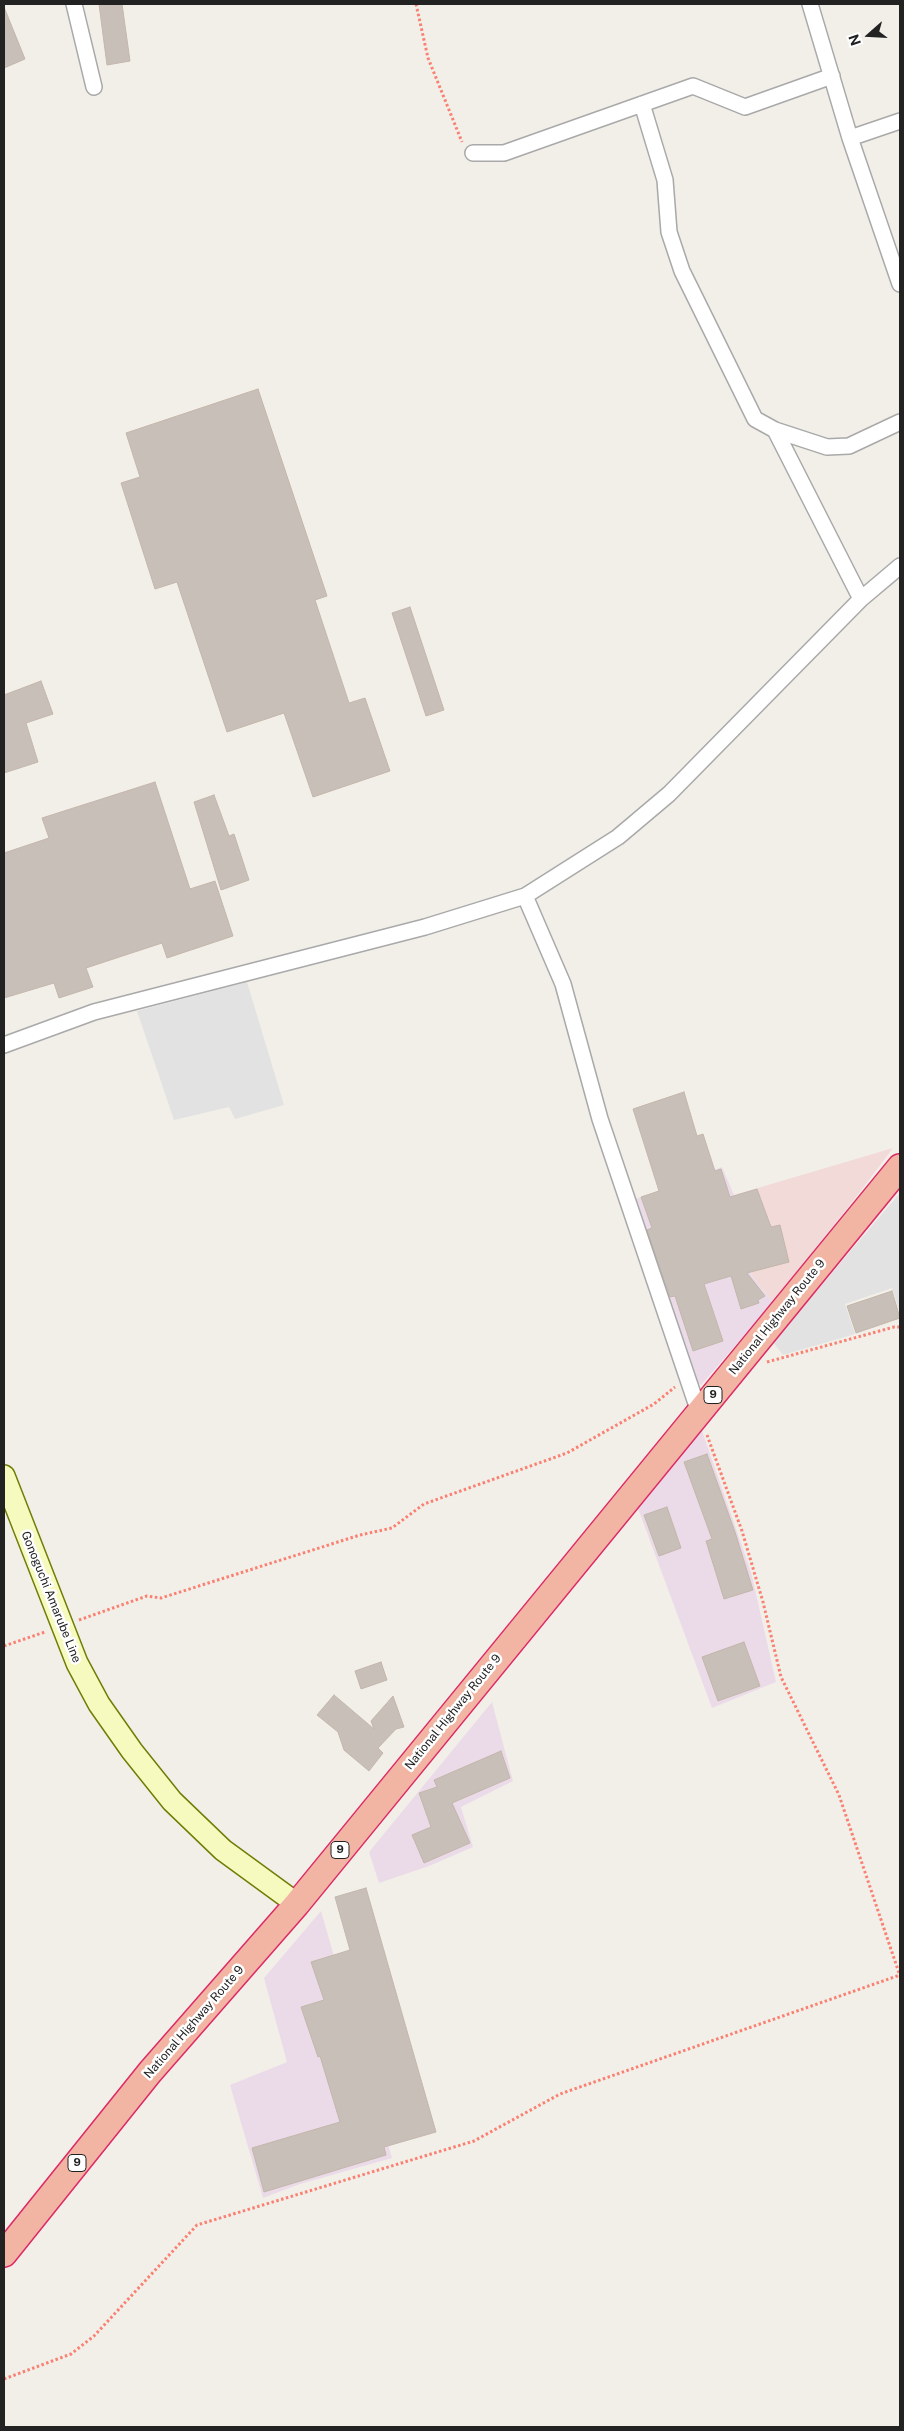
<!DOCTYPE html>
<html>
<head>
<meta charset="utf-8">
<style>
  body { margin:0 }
  #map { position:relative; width:904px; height:2431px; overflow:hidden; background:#f2efe9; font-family:"Public Sans",sans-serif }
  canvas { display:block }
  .frame { position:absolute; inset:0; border:5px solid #222; pointer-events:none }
  .north { position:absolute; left:844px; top:10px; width:50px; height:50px; -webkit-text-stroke:4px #fff; paint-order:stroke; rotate:251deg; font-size:14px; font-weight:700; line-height:20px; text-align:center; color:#222 }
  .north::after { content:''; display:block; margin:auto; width:18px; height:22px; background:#222; clip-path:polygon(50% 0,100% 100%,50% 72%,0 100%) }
</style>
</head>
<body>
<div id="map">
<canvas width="904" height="2431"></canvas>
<div class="frame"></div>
<div class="north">N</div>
</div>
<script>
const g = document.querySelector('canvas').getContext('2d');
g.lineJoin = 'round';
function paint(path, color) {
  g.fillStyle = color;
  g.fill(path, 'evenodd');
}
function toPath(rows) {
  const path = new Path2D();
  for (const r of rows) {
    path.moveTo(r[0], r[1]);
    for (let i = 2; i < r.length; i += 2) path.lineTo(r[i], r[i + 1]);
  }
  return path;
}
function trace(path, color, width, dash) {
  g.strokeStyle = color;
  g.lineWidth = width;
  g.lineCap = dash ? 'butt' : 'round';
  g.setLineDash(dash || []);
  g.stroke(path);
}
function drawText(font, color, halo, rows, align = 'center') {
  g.font = font + ' "Public Sans",sans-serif';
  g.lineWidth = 5;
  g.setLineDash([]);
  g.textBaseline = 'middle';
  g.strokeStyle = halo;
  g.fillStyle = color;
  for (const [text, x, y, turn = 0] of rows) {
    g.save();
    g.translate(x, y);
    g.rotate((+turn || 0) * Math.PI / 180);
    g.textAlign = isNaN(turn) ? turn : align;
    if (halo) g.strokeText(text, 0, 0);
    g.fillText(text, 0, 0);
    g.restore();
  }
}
const commercial = toPath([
  [893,1148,856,1197,773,1302,752,1276,734,1195]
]);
const industrial = toPath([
  [722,1167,734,1195,752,1276,773,1302,701,1385,693,1379,633,1200],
  [701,1428,751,1572,776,1682,712,1708,636,1503],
  [492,1702,513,1781,461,1807,473,1847,429,1866,379,1883,369,1852],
  [321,1911,392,2158,300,2184,263,2198,230,2085,287,2062,264,1978]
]);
const parking = toPath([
  [247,982,284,1105,235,1119,229,1107,174,1120,137,1011],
  [900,1193,900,1313,892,1288,845,1304,855,1334,783,1355,773,1342]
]);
const building = toPath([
  [99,4,122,4,130,61,107,65,99,4],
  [4,7,25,59,4,68,4,7],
  [258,389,327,596,315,600,349,703,365,698,390,771,313,797,284,713,227,732,177,582,155,589,121,483,140,477,126,433,258,389],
  [410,607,444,710,426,716,392,613,410,607],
  [41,681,53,714,26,723,38,762,4,773,4,695,41,681],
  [155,782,190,889,215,881,233,936,167,958,162,943,86,968,93,987,59,998,54,983,4,998,4,853,49,838,42,818,155,782],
  [214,795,229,836,234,834,249,880,221,890,194,802,214,795],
  [684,1092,697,1136,703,1134,715,1171,721,1169,730,1197,757,1189,771,1227,780,1225,789,1262,747,1273,765,1296,758,1300,759,1303,741,1309,731,1276,704,1284,723,1341,693,1351,675,1296,670,1297,647,1230,652,1228,641,1197,659,1191,633,1109,684,1092],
  [892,1291,900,1318,856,1333,847,1306,892,1291],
  [707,1454,735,1532,753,1590,724,1599,706,1541,712,1539,684,1462,707,1454],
  [667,1507,681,1548,659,1556,644,1515,667,1507],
  [744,1642,760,1686,718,1701,702,1657,744,1642],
  [381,1662,387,1680,361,1689,355,1671,381,1662],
  [334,1695,374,1729,371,1721,393,1696,404,1727,396,1729,378,1748,383,1753,369,1771,344,1750,338,1732,317,1715,334,1695],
  [501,1751,510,1778,452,1803,470,1843,424,1863,412,1835,431,1827,419,1793,437,1787,434,1780,501,1751],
  [366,1888,436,2132,384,2147,386,2155,264,2192,252,2148,340,2122,320,2056,318,2057,301,2007,324,2000,311,1962,350,1950,335,1897,366,1888]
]);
const path = toPath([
  [416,4,428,58,462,142],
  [767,1362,894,1327,900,1327],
  [707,1435,742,1531,763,1602,781,1677,839,1795,900,1976],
  [79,1620,147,1596,161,1598,360,1535,392,1528,424,1504,567,1453,654,1404,675,1387],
  [4,1646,45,1632],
  [4,2379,71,2354,94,2336,197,2225,474,2141,560,2094,900,1975]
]);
const minor = toPath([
  [74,4,94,87],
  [810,4,850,138,900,284],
  [642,104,665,180,669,232,682,271,755,419,775,430,827,447,849,446,900,422],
  [850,138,900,121],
  [473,153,504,153,693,86,745,107,832,76],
  [775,430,861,599],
  [525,896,563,984,600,1119,699,1412],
  [4,1045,94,1012,425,927,525,896,618,837,669,794,861,599,900,566]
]);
const secondary = toPath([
  [4,1476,77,1663,99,1704,132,1751,172,1801,223,1850,297,1904]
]);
const trunk = toPath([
  [4,2254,150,2072,297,1904,900,1167]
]);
const shields = [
  [713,1395,18],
  [340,1850,18],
  [77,2163,18]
];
const shieldNames = [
  ["9",713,1395],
  ["9",340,1850],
  ["9",77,2163]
];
const streetNames = [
  ["National Highway Route 9",777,1317,-51],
  ["Gonoguchi Amarube Line",51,1597,68],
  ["National Highway Route 9",453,1712,-51],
  ["National Highway Route 9",194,2022,-49]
];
paint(commercial, '#f2dad9');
paint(industrial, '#ebdbe8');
paint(parking, '#e2e2e2');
paint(building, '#c7bfb8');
trace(building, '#c4b6ab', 1);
trace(minor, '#a9a9a9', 18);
trace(secondary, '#707d05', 24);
trace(trunk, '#dc2a67', 28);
trace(path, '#fa8072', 3, [2.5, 2.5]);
trace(minor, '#fff', 15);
trace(secondary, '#f7fabf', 21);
trace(trunk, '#f2b4a3', 25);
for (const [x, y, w] of shields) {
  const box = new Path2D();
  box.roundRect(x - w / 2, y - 8.5, w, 17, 4);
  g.fillStyle = '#fff';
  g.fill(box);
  trace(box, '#222', 1);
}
drawText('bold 11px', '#222', null, shieldNames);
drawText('12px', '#222', '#fff', streetNames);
</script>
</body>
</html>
